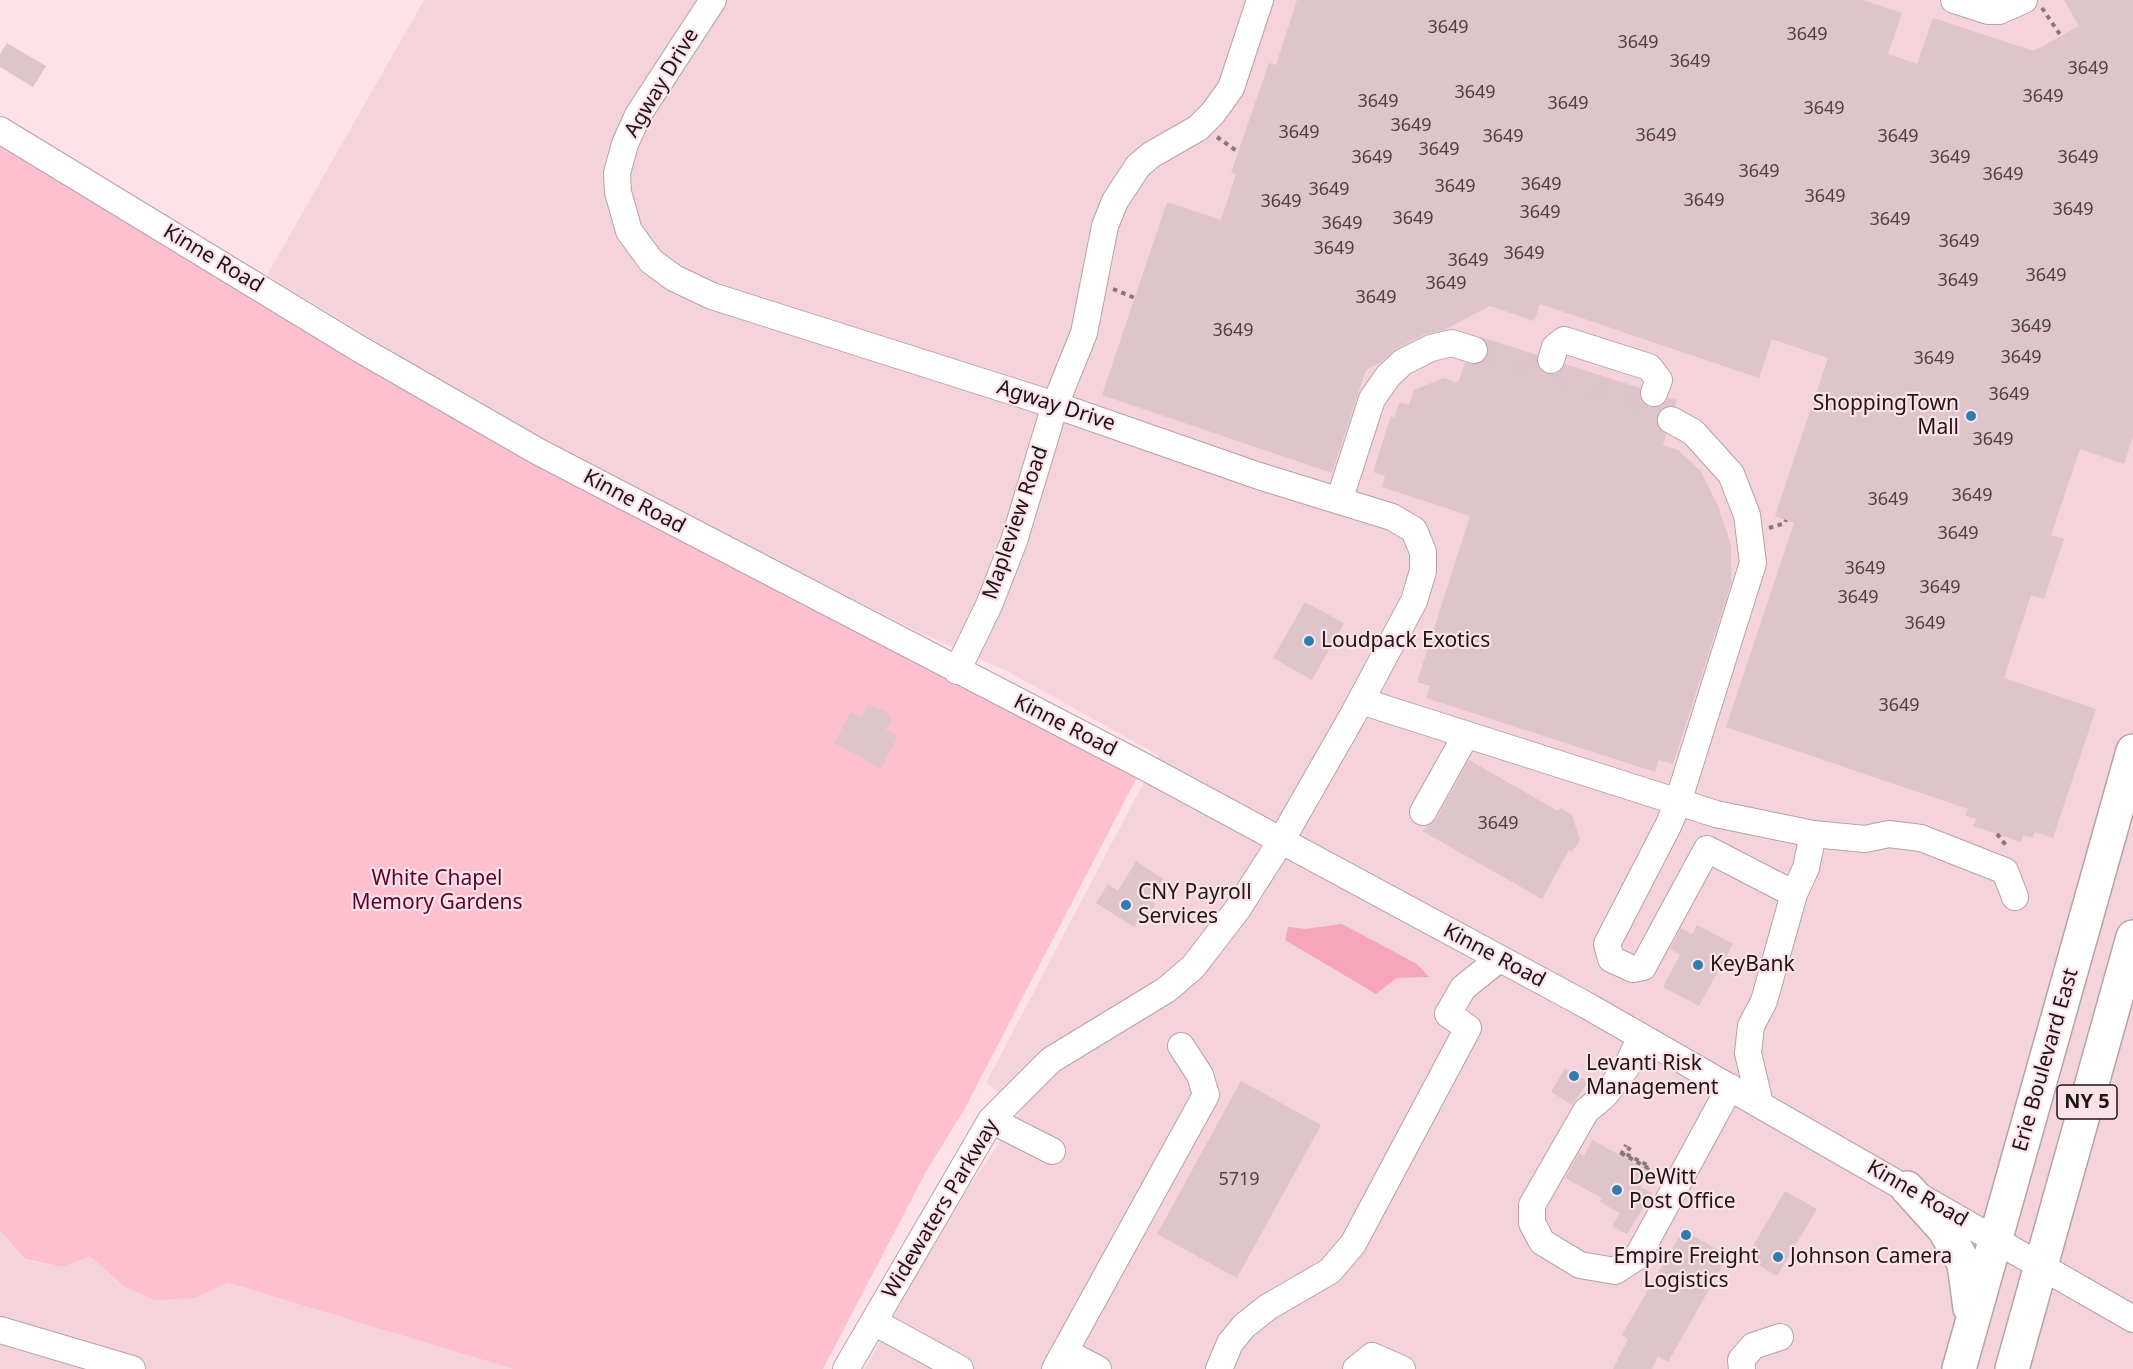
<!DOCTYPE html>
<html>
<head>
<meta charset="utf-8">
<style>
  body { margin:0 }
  canvas { display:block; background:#fde3e9 }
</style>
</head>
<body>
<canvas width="2133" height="1369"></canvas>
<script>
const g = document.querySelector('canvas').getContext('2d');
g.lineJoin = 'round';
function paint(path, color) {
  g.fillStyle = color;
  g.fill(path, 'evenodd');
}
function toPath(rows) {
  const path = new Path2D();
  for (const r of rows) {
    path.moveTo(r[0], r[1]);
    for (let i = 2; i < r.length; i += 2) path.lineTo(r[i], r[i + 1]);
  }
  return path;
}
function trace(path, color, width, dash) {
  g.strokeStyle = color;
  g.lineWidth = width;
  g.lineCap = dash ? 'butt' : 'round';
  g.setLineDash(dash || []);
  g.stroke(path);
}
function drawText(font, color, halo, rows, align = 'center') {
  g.font = font + ' "Noto Sans",sans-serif';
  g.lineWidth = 4.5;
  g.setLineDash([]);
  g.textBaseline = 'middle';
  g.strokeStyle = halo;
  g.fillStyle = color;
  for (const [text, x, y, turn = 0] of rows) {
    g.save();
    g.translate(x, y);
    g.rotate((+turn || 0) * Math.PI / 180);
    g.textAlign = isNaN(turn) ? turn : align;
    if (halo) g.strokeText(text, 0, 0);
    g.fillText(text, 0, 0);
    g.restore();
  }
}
const built = toPath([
  [424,0,2133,0,2133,1369,865,1369,944,1223,1022,1110,986,1083,1158,755,1007,671,921,633,538,440,267,275],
  [0,1230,24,1260,63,1267,90,1256,120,1284,195,1298,227,1283,513,1369,0,1369]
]);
const green = toPath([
  [0,130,358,348,1143,766,964,1110,927,1170,823,1369,513,1369,228,1283,195,1298,155,1300,123,1286,90,1256,63,1267,24,1259,0,1230]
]);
const water = toPath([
  [1342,924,1417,964,1429,977,1397,978,1376,994,1285,940,1288,927,1305,929]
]);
const building = toPath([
  [1297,0,1863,0,1902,13,1888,54,1917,64,1933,18,2034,51,2079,26,2064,0,2133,0,2133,436,2124,464,2080,449,2051,535,2064,539,2044,599,2031,595,2004,678,2096,709,2053,838,2035,832,2033,838,2023,835,2021,842,1973,826,1976,819,1966,816,1968,809,1726,727,1794,523,1775,516,1828,358,1772,339,1759,378,1540,304,1534,321,1490,306,1444,330,1425,334,1396,349,1381,362,1366,370,1332,473,1102,395,1167,202,1221,220,1236,174,1231,173,1245,132,1269,63,1276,65],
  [7,43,46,66,33,87,0,67,0,54],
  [1481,337,1537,355,1537,364,1546,374,1555,374,1565,364,1640,388,1642,402,1649,407,1663,405,1668,398,1677,400,1675,406,1664,407,1658,413,1658,427,1666,435,1663,445,1678,450,1700,470,1718,506,1731,545,1731,584,1673,764,1659,760,1655,772,1426,698,1430,686,1417,682,1470,516,1382,487,1385,476,1373,472,1391,416,1394,418,1399,402,1409,405,1414,390,1444,378,1458,383,1465,363,1478,364,1488,355,1488,346],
  [1305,602,1344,623,1312,680,1273,658],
  [872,705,890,714,888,717,892,719,886,730,898,736,881,768,834,743,851,712,861,717,867,706,871,708],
  [1469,760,1558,811,1560,808,1572,815,1580,840,1572,852,1569,850,1542,899,1422,831,1436,819],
  [1136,861,1163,879,1150,901,1155,904,1147,919,1141,915,1134,927,1096,903,1108,884,1118,891],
  [1697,925,1733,944,1699,1006,1663,987,1680,955,1670,949,1681,928,1692,934],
  [1565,1068,1588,1082,1572,1105,1551,1092],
  [1241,1081,1321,1125,1237,1278,1157,1234],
  [1592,1140,1650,1171,1641,1187,1652,1193,1627,1234,1612,1226,1620,1213,1600,1202,1602,1198,1565,1178,1579,1153,1584,1156],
  [1785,1191,1817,1209,1777,1276,1746,1258],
  [1683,1230,1728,1256,1668,1362,1658,1356,1652,1369,1613,1369,1628,1339,1622,1335]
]);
const minorTunnel = toPath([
  [1474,350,1638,404,1671,420]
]);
const path = toPath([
  [2042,8,2061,36],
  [1217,137,1238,152],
  [1113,289,1135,298],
  [1769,528,1785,523,1786,520],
  [1997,834,2008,848],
  [1621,1153,1648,1168,1649,1166,1626,1154,1630,1147],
  [1621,1155,1626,1145]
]);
const minor = toPath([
  [713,0,638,115,625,144,617,173,618,192,629,231,651,261,674,278,712,296,1055,405,1259,476,1392,517,1414,530,1423,552,1423,571,1414,601,1353,715,1281,841,1237,910,1193,967,1166,990,1051,1060,991,1120,846,1369],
  [1954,0,1988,11,1999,11,2024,0],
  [0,130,358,348,537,451,1143,766,1586,1005,2133,1319],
  [1551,360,1555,347,1564,340,1649,367,1659,380,1654,393],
  [1671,420,1693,432,1731,474,1747,515,1753,563,1678,802,1668,826,1607,944,1611,959,1633,969,1643,967,1707,849,1794,894],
  [1339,501,1372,399,1388,376,1403,362,1431,348,1452,343,1474,350],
  [957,671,989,605,1014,541,1055,405,1084,333,1105,226,1115,201,1138,166,1151,155,1198,128,1213,113,1231,88,1260,0],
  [1361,701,1716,814,1813,834,1865,839,1889,834,1921,838,2005,871,2015,897],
  [1423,812,1466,735],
  [1641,1037,1626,1068,1605,1095,1586,1111,1532,1205,1532,1223,1542,1242,1580,1265,1615,1271,1638,1256,1730,1087],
  [1760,1104,1748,1053,1751,1026,1764,1001,1794,894,1806,868,1813,834],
  [991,1120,1052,1151],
  [874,1322,960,1369],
  [0,1330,132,1369],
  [1065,1352,1098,1369],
  [1055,1369,1206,1095,1200,1075,1181,1046],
  [1219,1369,1230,1343,1244,1326,1268,1307,1330,1271,1353,1244,1468,1028,1448,1014,1463,988,1499,959],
  [1356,1369,1372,1356,1402,1369],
  [1742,1369,1741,1360,1753,1346,1780,1337]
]);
const major = toPath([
  [1907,1188,1944,1229,1960,1256,1964,1264,1970,1308],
  [1959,1369,2133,751],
  [2012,1369,2133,937]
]);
const markers = [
  [1971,416,6,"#2e7eb0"],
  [1309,641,6,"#2e7eb0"],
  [1126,905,6,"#2e7eb0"],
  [1698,965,6,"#2e7eb0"],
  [1574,1076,6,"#2e7eb0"],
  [1617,1190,6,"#2e7eb0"],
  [1686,1235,6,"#2e7eb0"],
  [1778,1257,6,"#2e7eb0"]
];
const numberNames = [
  ["3649",1448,28],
  ["3649",1807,35],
  ["3649",1638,43],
  ["3649",1690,62],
  ["3649",2088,69],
  ["3649",1475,93],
  ["3649",2043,97],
  ["3649",1378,102],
  ["3649",1568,104],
  ["3649",1824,109],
  ["3649",1411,126],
  ["3649",1299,133],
  ["3649",1656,136],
  ["3649",1503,137],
  ["3649",1898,137],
  ["3649",1439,150],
  ["3649",1372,158],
  ["3649",1950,158],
  ["3649",2078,158],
  ["3649",1759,172],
  ["3649",2003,175],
  ["3649",1541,185],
  ["3649",1455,187],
  ["3649",1329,190],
  ["3649",1825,197],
  ["3649",1704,201],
  ["3649",1281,202],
  ["3649",2073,210],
  ["3649",1540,213],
  ["3649",1413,219],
  ["3649",1890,220],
  ["3649",1342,224],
  ["3649",1959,242],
  ["3649",1334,249],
  ["3649",1524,254],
  ["3649",1468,261],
  ["3649",2046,276],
  ["3649",1958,281],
  ["3649",1446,284],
  ["3649",1376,298],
  ["3649",2031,327],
  ["3649",1233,331],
  ["3649",2021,358],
  ["3649",1934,359],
  ["3649",2009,395],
  ["3649",1993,440],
  ["3649",1972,496],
  ["3649",1888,500],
  ["3649",1958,534],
  ["3649",1865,569],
  ["3649",1940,588],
  ["3649",1858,598],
  ["3649",1925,624],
  ["3649",1899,706],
  ["3649",1498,824],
  ["5719",1239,1180]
];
const shields = [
  [2087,1102,60]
];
const shieldNames = [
  ["NY 5",2087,1102]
];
const streetNames = [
  ["Agway Drive",662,83,-59],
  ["Kinne Road",213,259,31],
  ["Agway Drive",1056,406,18],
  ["Kinne Road",634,502,28],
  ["Mapleview Road",1016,523,-71],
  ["Kinne Road",1065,726,27],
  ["Kinne Road",1494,956,28],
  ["Erie Boulevard East",2046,1060,-74],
  ["Kinne Road",1917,1194,30],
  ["Widewaters Parkway",941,1209,-59]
];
const poiNames = [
  ["ShoppingTown",1959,404,"right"],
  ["Mall",1959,428,"right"],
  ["Loudpack Exotics",1321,641],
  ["CNY Payroll",1138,893],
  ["Services",1138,917],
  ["KeyBank",1710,965],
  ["Levanti Risk",1586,1064],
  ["Management",1586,1088],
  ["DeWitt",1629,1178],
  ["Post Office",1629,1202],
  ["Empire Freight",1686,1257,"center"],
  ["Logistics",1686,1281,"center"],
  ["Johnson Camera",1790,1257]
];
const parkNames = [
  ["White Chapel",437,879],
  ["Memory Gardens",437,903]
];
paint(built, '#f5d3da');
paint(green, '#fec0cf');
paint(water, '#f6a5ba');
paint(building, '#dec5ca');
trace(minorTunnel, '#dcc4ca', 26, [26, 13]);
trace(minor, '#b9a1a6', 28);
trace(major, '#b9a1a6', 36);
trace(path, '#89787b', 4, [4.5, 4.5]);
trace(minor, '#fff', 26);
trace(major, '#fff', 33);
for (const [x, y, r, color] of markers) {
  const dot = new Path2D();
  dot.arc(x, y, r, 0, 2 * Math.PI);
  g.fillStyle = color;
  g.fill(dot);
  trace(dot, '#fde3e9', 2);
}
drawText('18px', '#4e4144', null, numberNames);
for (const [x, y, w] of shields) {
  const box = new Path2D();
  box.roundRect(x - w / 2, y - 17, w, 34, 4.5);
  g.fillStyle = '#fde3e9';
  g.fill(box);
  trace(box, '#1e1517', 1.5);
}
drawText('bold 20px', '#1e1517', null, shieldNames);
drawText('21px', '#1e1517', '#fde3e9', streetNames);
drawText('21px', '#1e1517', '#fde3e9', poiNames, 'left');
drawText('21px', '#5f002a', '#fde3e9', parkNames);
</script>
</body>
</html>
